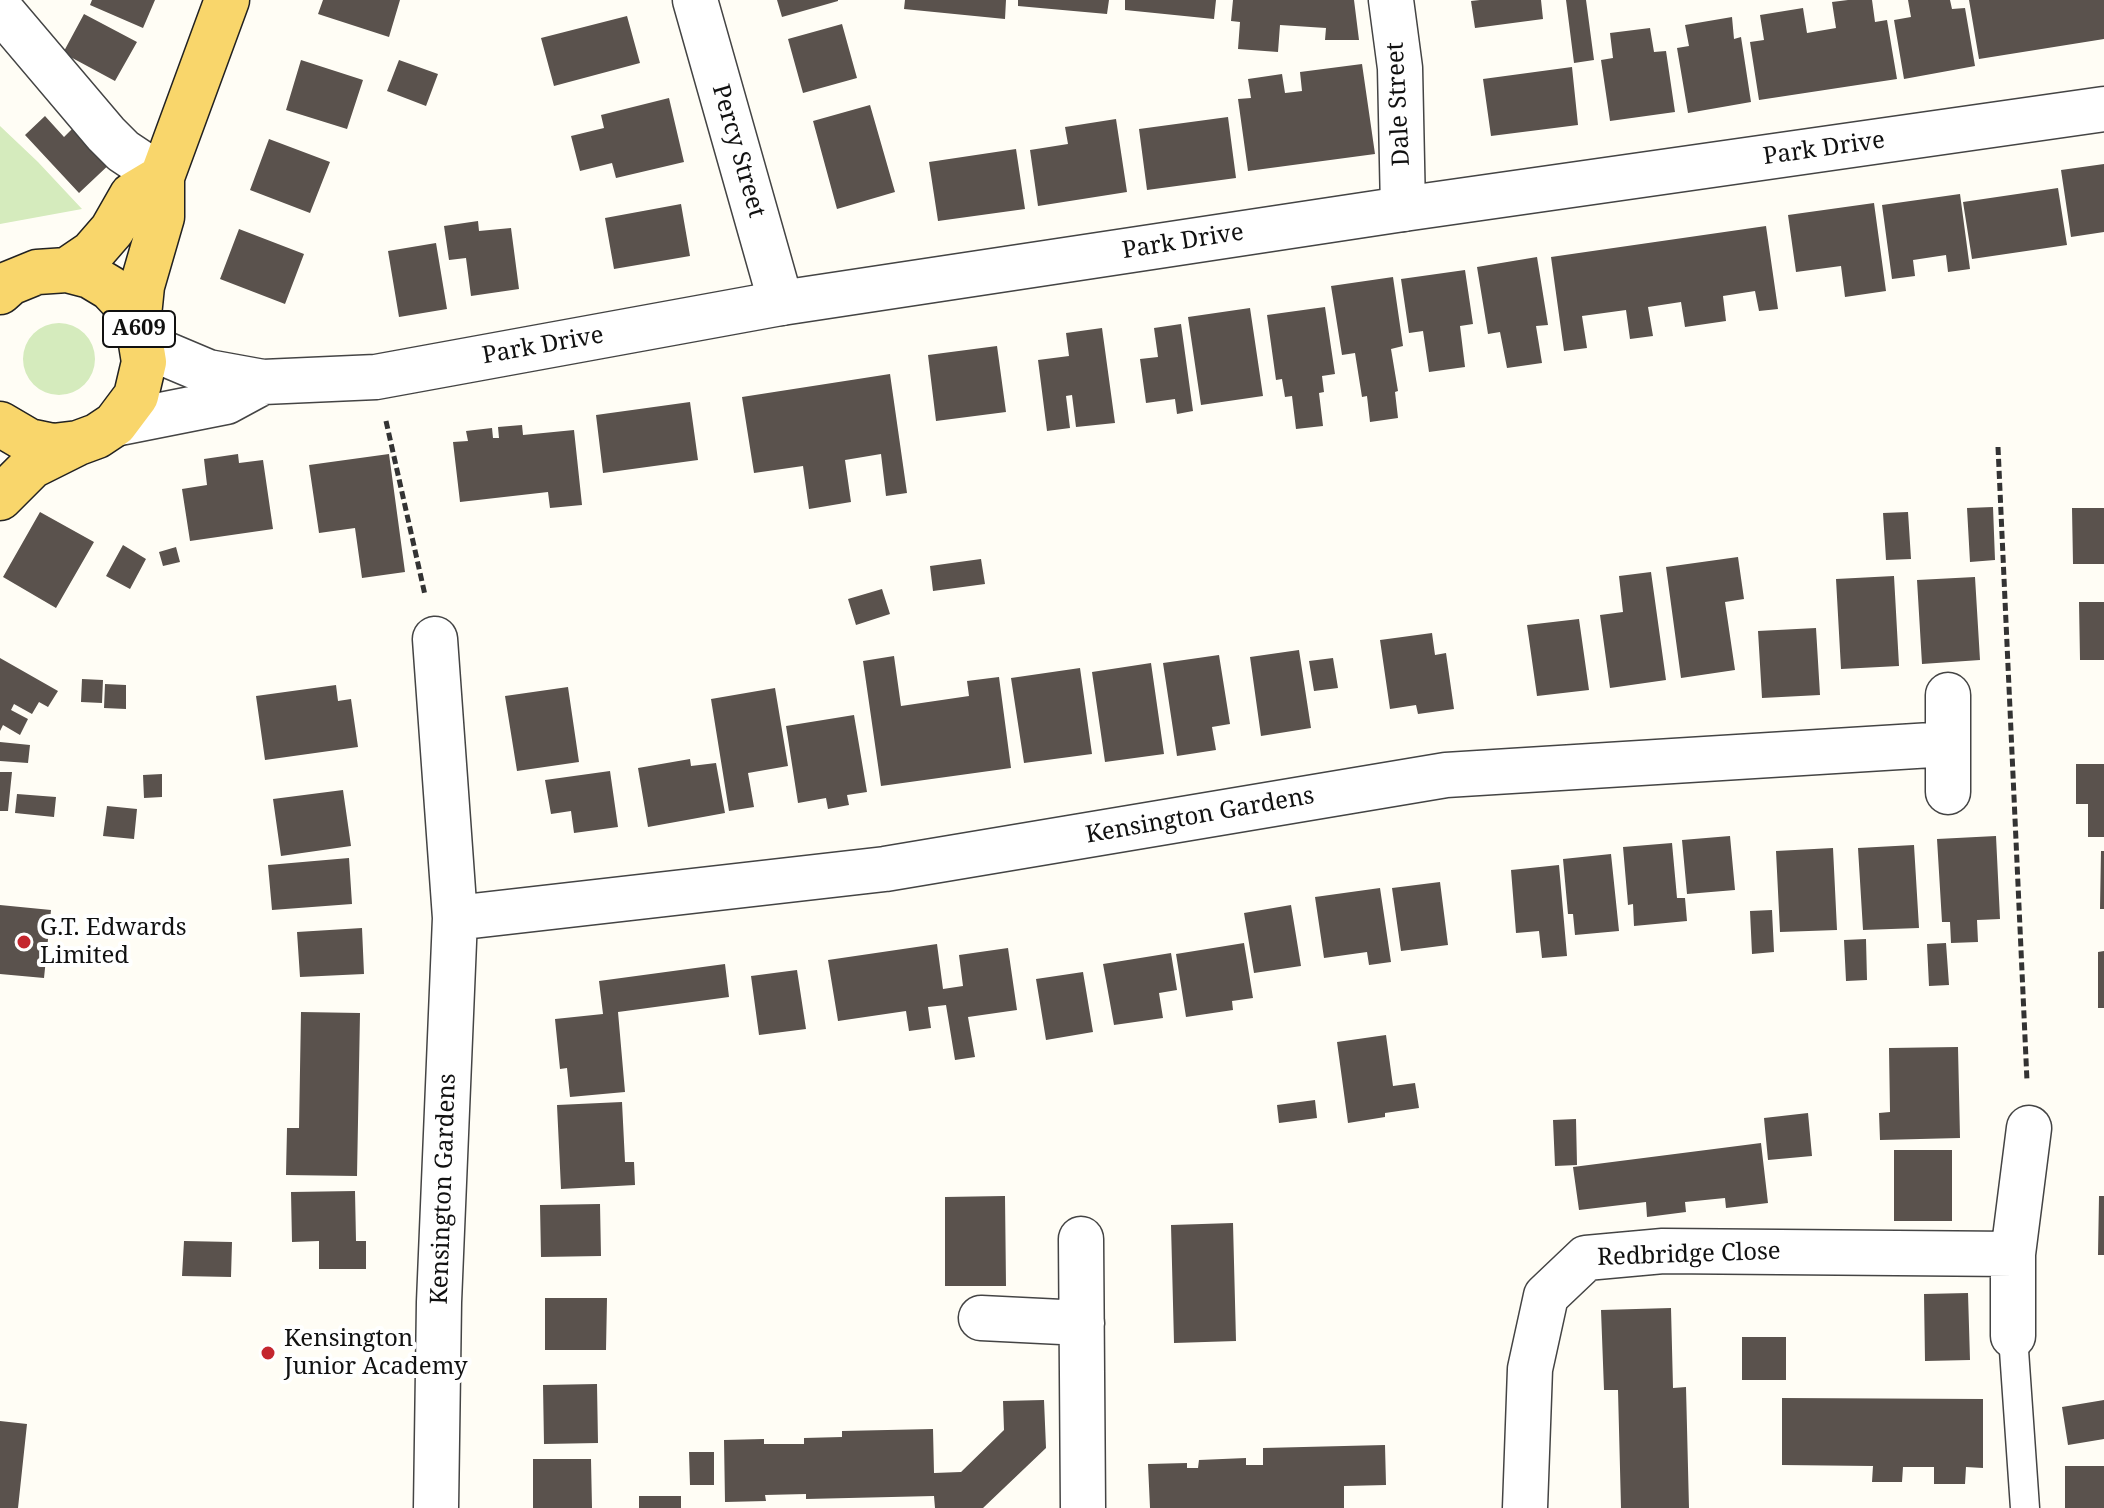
<!DOCTYPE html>
<html>
<head>
<meta charset="utf-8">
<style>
  body { margin:0 }
  canvas { display:block; background:#fffdf5 }
</style>
</head>
<body>
<canvas width="2104" height="1508"></canvas>
<script>
const g = document.querySelector('canvas').getContext('2d');
g.lineJoin = 'round';
function paint(path, color) {
  g.fillStyle = color;
  g.fill(path, 'evenodd');
}
function toPath(rows) {
  const path = new Path2D();
  for (const r of rows) {
    if (r.length === 3) {
      path.moveTo(r[0] + r[2], r[1]);
      path.arc(r[0], r[1], r[2], 0, 2 * Math.PI);
      continue;
    }
    path.moveTo(r[0], r[1]);
    for (let i = 2; i < r.length; i += 2) path.lineTo(r[i], r[i + 1]);
  }
  return path;
}
function trace(path, color, width, dash) {
  g.strokeStyle = color;
  g.lineWidth = width;
  g.lineCap = dash ? 'butt' : 'round';
  g.setLineDash(dash || []);
  g.stroke(path);
}
function drawText(font, color, halo, rows, align = 'center') {
  g.font = font + ' "Noto Serif",serif';
  g.lineWidth = 8;
  g.setLineDash([]);
  g.textBaseline = 'middle';
  g.strokeStyle = halo;
  g.fillStyle = color;
  for (const [text, x, y, turn = 0] of rows) {
    g.save();
    g.translate(x, y);
    g.rotate((+turn || 0) * Math.PI / 180);
    g.textAlign = isNaN(turn) ? turn : align;
    if (halo) g.strokeText(text, 0, 0);
    g.fillText(text, 0, 0);
    g.restore();
  }
}
const green = toPath([
  [0,126,38,162,82,209,0,224],
  [59,359,36]
]);
const building = toPath([
  [92,0,155,0,143,28,90,5],
  [323,0,400,0,389,37,318,14],
  [777,0,838,0,838,1,782,17],
  [905,0,1006,0,1005,19,904,9],
  [1018,0,1109,0,1107,14,1018,6],
  [1125,0,1216,0,1214,19,1125,10],
  [1233,0,1354,0,1359,40,1325,40,1326,28,1280,25,1278,52,1238,49,1240,22,1231,21],
  [1480,0,1541,0,1543,19,1475,28,1471,1],
  [1566,0,1586,0,1594,60,1574,63],
  [1848,0,1872,0,1875,22,1887,20,1897,79,1759,100,1750,42,1764,40,1760,15,1803,8,1807,33,1836,28,1832,2],
  [1908,0,1950,0,1952,9,1965,8,1975,66,1904,79,1894,20,1911,17],
  [1969,0,2104,0,2104,39,1979,59],
  [84,14,137,42,115,81,63,53],
  [627,16,640,63,554,86,541,38],
  [1732,17,1734,39,1741,37,1751,102,1688,113,1677,48,1689,46,1685,25],
  [842,24,857,78,803,93,788,39],
  [1650,28,1654,52,1666,51,1675,112,1610,121,1601,60,1613,58,1610,33],
  [301,60,363,80,347,129,286,110],
  [399,60,438,74,426,106,387,91],
  [1362,64,1375,154,1248,171,1238,99,1251,98,1248,79,1282,74,1285,93,1294,92,1302,91,1300,72],
  [1572,67,1578,125,1491,136,1483,79],
  [669,98,684,162,616,178,612,163,580,171,571,136,604,128,601,115],
  [870,105,895,192,837,209,813,121],
  [45,116,64,137,78,123,114,160,79,193,25,135],
  [1228,117,1236,178,1147,190,1139,129],
  [1116,119,1127,192,1038,206,1030,150,1068,144,1065,127],
  [269,139,330,162,310,213,250,190],
  [1016,149,1025,209,938,221,929,162],
  [2104,164,2104,232,2071,237,2061,170],
  [2058,188,2067,245,1972,259,1963,202],
  [1960,194,1970,269,1948,272,1946,255,1913,260,1915,276,1892,279,1882,205],
  [1874,203,1886,291,1845,297,1841,266,1796,272,1788,215],
  [681,204,690,256,614,269,605,218],
  [478,221,479,231,511,228,519,289,471,296,466,258,449,260,444,226],
  [1766,226,1778,309,1759,311,1755,291,1723,296,1726,321,1685,327,1681,302,1648,307,1653,336,1630,339,1626,310,1582,316,1587,348,1564,351,1551,257],
  [239,229,304,254,285,304,220,279],
  [436,243,447,309,399,317,388,251],
  [1537,257,1548,325,1536,326,1542,363,1507,368,1500,332,1488,334,1477,267],
  [1465,270,1473,324,1460,326,1465,367,1429,372,1423,331,1409,333,1401,279],
  [1393,277,1403,346,1391,349,1398,391,1395,392,1398,418,1370,422,1367,396,1362,397,1355,353,1342,355,1331,286],
  [1325,307,1335,374,1322,376,1324,392,1319,393,1323,426,1296,429,1292,396,1285,397,1282,379,1276,380,1267,315],
  [1250,308,1263,396,1201,405,1188,317],
  [1181,324,1193,411,1177,414,1175,399,1146,403,1140,359,1158,357,1154,328],
  [1102,328,1115,423,1076,427,1072,395,1066,396,1070,428,1047,431,1038,360,1069,356,1066,333],
  [997,346,1006,412,936,421,928,355],
  [890,374,907,493,886,496,881,454,845,460,851,502,809,509,803,466,754,473,742,397],
  [690,402,698,460,603,473,596,415],
  [522,425,523,435,574,430,582,505,550,508,548,492,460,502,453,442,468,441,466,431,492,428,493,438,499,438,498,427],
  [238,454,239,463,263,460,273,529,190,541,182,489,207,485,204,459],
  [389,454,405,572,362,578,355,528,319,533,309,465],
  [1993,507,1995,560,1970,562,1967,508],
  [2072,508,2104,508,2104,564,2073,564],
  [40,512,94,542,56,608,3,577],
  [1908,512,1911,559,1886,560,1883,513],
  [123,545,146,559,130,589,106,576],
  [176,547,180,562,163,566,159,552],
  [1738,557,1744,599,1725,602,1735,670,1681,678,1666,567],
  [981,559,985,584,933,591,930,566],
  [1651,572,1666,680,1610,688,1600,615,1623,612,1619,576],
  [1894,576,1899,666,1841,669,1836,579],
  [1975,577,1980,660,1922,664,1917,580],
  [882,589,890,614,856,625,848,599],
  [2079,602,2104,602,2104,660,2080,660],
  [1579,619,1589,690,1537,696,1527,625],
  [1816,628,1820,695,1762,698,1758,631],
  [1432,633,1435,655,1446,653,1454,709,1418,714,1416,705,1390,709,1380,640],
  [1299,650,1311,728,1261,736,1250,657],
  [1219,655,1230,724,1212,727,1216,750,1177,756,1163,663],
  [894,656,901,706,969,696,967,681,999,677,1011,768,881,786,863,661],
  [0,658,58,691,48,707,39,702,32,714,14,704,11,710,28,719,20,735,3,725,0,731],
  [1333,658,1338,688,1314,691,1309,661],
  [1151,663,1164,754,1105,762,1092,672],
  [1080,668,1092,754,1024,763,1011,678],
  [82,679,103,680,102,703,81,702],
  [105,684,126,685,126,709,104,708],
  [336,685,338,701,351,699,358,747,265,760,256,696],
  [568,687,579,762,517,771,505,696],
  [775,688,788,766,748,773,754,807,729,811,711,699],
  [854,715,867,792,847,795,849,805,828,809,826,798,798,803,786,726],
  [0,742,30,745,28,763,0,761],
  [690,759,691,766,716,763,725,813,648,827,638,768],
  [2076,764,2104,764,2104,837,2088,837,2088,804,2076,804],
  [610,771,618,827,574,833,571,811,551,814,545,780],
  [0,772,12,772,8,811,0,811],
  [162,774,162,797,144,798,143,775],
  [343,790,351,846,281,856,273,799],
  [17,794,56,797,54,817,15,813],
  [107,806,137,809,134,839,103,836],
  [1730,836,1735,890,1687,894,1682,840],
  [1996,836,2000,919,1977,920,1978,942,1951,943,1950,922,1942,922,1937,839],
  [1672,843,1677,898,1685,898,1687,921,1634,926,1633,904,1628,905,1623,847],
  [1914,845,1919,928,1863,930,1858,848],
  [1833,848,1837,930,1780,932,1776,851],
  [2101,851,2104,851,2104,909,2100,909],
  [1611,854,1619,931,1575,935,1573,914,1568,914,1563,859],
  [349,858,352,904,272,910,268,865],
  [1559,865,1567,956,1542,958,1539,931,1516,933,1511,870],
  [1440,882,1448,945,1401,951,1392,888],
  [1380,888,1391,962,1369,965,1367,952,1324,958,1315,897],
  [0,905,51,910,44,978,0,974],
  [1291,905,1301,966,1254,973,1244,913],
  [1772,910,1774,952,1752,954,1750,911],
  [362,928,364,974,300,977,297,932],
  [1866,939,1867,980,1846,981,1844,940],
  [1244,943,1253,998,1232,1001,1233,1010,1186,1017,1176,954],
  [1946,943,1949,985,1929,986,1927,944],
  [937,944,943,989,963,986,959,955,1008,948,1017,1010,968,1017,975,1057,955,1060,946,1005,928,1007,931,1028,909,1031,906,1011,838,1021,828,960],
  [2104,951,2104,1008,2098,1008,2098,952],
  [1171,953,1177,990,1159,993,1163,1018,1114,1025,1103,964],
  [725,964,729,997,618,1012,625,1092,570,1097,567,1068,560,1069,555,1019,603,1014,599,981],
  [797,970,806,1029,759,1035,751,976],
  [1083,972,1093,1032,1046,1040,1036,979],
  [301,1012,360,1013,357,1176,286,1175,287,1128,299,1128],
  [1386,1035,1393,1086,1415,1083,1419,1108,1385,1113,1385,1117,1348,1123,1337,1042],
  [1958,1047,1960,1138,1880,1140,1879,1113,1890,1112,1889,1048],
  [1315,1100,1317,1118,1279,1123,1277,1105],
  [622,1102,625,1162,634,1162,635,1185,561,1189,557,1105],
  [1808,1113,1812,1156,1768,1160,1764,1118],
  [1576,1119,1577,1165,1555,1166,1553,1120],
  [1761,1143,1768,1203,1726,1208,1725,1198,1685,1202,1686,1212,1647,1217,1646,1202,1579,1210,1573,1167],
  [1894,1150,1952,1150,1952,1221,1894,1221],
  [355,1191,356,1241,366,1241,366,1269,319,1269,319,1241,292,1242,291,1192],
  [1005,1196,1006,1286,945,1286,945,1197],
  [2099,1196,2104,1196,2104,1255,2098,1255],
  [600,1204,601,1256,541,1257,540,1205],
  [1233,1223,1236,1341,1174,1343,1171,1225],
  [184,1241,232,1242,231,1277,182,1276],
  [1968,1293,1970,1360,1925,1361,1924,1294],
  [545,1298,607,1298,606,1350,545,1350],
  [1671,1308,1673,1388,1686,1387,1689,1508,1621,1508,1618,1390,1604,1390,1601,1310],
  [1742,1337,1786,1337,1786,1380,1742,1380],
  [597,1384,598,1443,544,1444,543,1385],
  [1782,1398,1983,1399,1983,1468,1966,1467,1965,1484,1934,1484,1934,1467,1903,1467,1902,1482,1872,1482,1873,1466,1782,1465],
  [1044,1400,1046,1448,983,1508,935,1508,934,1496,806,1499,806,1494,765,1495,766,1501,725,1502,724,1440,764,1439,764,1444,804,1444,804,1438,842,1437,842,1431,933,1429,934,1473,961,1472,1004,1430,1003,1401],
  [2104,1400,2104,1439,2068,1445,2062,1407],
  [0,1421,27,1424,18,1508,0,1508],
  [1385,1445,1386,1485,1344,1486,1344,1508,1150,1508,1148,1464,1187,1463,1187,1468,1198,1468,1199,1460,1246,1458,1246,1465,1263,1465,1263,1448],
  [689,1452,714,1452,714,1485,690,1485],
  [533,1459,591,1459,592,1508,533,1508],
  [2065,1466,2104,1466,2104,1508,2065,1508],
  [639,1496,681,1496,681,1508,639,1508]
]);
const path = toPath([
  [386,421,425,595],
  [1998,447,2027,1081]
]);
const service = toPath([
  [2013,1336,2025,1508]
]);
const minor = toPath([
  [695,0,781,303],
  [1391,0,1400,68,1403,209],
  [0,9,106,134,123,151,162,177],
  [435,639,455,918,439,1302,436,1508],
  [1948,792,1948,695],
  [455,918,885,869,1446,775,1948,744],
  [1081,1239,1083,1508],
  [981,1318,1082,1323],
  [2013,1336,2013,1254,2029,1128],
  [1525,1508,1530,1369,1546,1296,1586,1258,1663,1251,2013,1254]
]);
const tertiary = toPath([
  [144,345,208,372,263,382,376,377,781,303,1403,209,2104,109],
  [115,424,226,402,263,382]
]);
const primary = toPath([
  [67,270,92,253,112,230,132,195,162,177],
  [0,292,10,283,37,272,67,270,90,276,110,288,126,305,138,325,144,362,136,396,115,424,97,436,78,443,53,446,29,441,0,424],
  [138,325,142,286,162,217,162,177,227,0],
  [0,498,32,466,76,444]
]);
const markers = [
  [24,942,8,"#c4262e"],
  [268,1353,8,"#c4262e"]
];
const shields = [
  [139,329,72]
];
const shieldNames = [
  ["A609",139,329]
];
const streetNames = [
  ["Dale Street",1399,104,-93],
  ["Park Drive",1824,149,-8],
  ["Percy Street",738,151,74],
  ["Park Drive",1183,242,-9],
  ["Park Drive",543,346,-10],
  ["Kensington Gardens",1200,816,-10],
  ["Kensington Gardens",444,1189,-88],
  ["Redbridge Close",1689,1255,-2]
];
const poiNames = [
  ["G.T. Edwards",40,928],
  ["Limited",40,956],
  ["Kensington",284,1339],
  ["Junior Academy",284,1367]
];
paint(green, '#d5ebbd');
paint(building, '#5a524d');
trace(service, '#444', 31);
trace(minor, '#444', 47);
trace(tertiary, '#444', 47);
trace(primary, '#222', 47);
trace(path, '#333', 5, [8, 4]);
trace(service, '#fff', 28);
trace(minor, '#fff', 44);
trace(tertiary, '#fff', 44);
trace(primary, '#f9d66b', 44);
for (const [x, y, r, color] of markers) {
  const dot = new Path2D();
  dot.arc(x, y, r, 0, 2 * Math.PI);
  g.fillStyle = color;
  g.fill(dot);
  trace(dot, '#fff', 3);
}
for (const [x, y, w] of shields) {
  const box = new Path2D();
  box.roundRect(x - w / 2, y - 18, w, 36, 6);
  g.fillStyle = '#fff';
  g.fill(box);
  trace(box, '#111', 2);
}
drawText('bold 22px', '#111', null, shieldNames);
drawText('24px', '#111', '#fff', streetNames);
drawText('24px', '#111', '#fff', poiNames, 'left');
</script>
</body>
</html>
